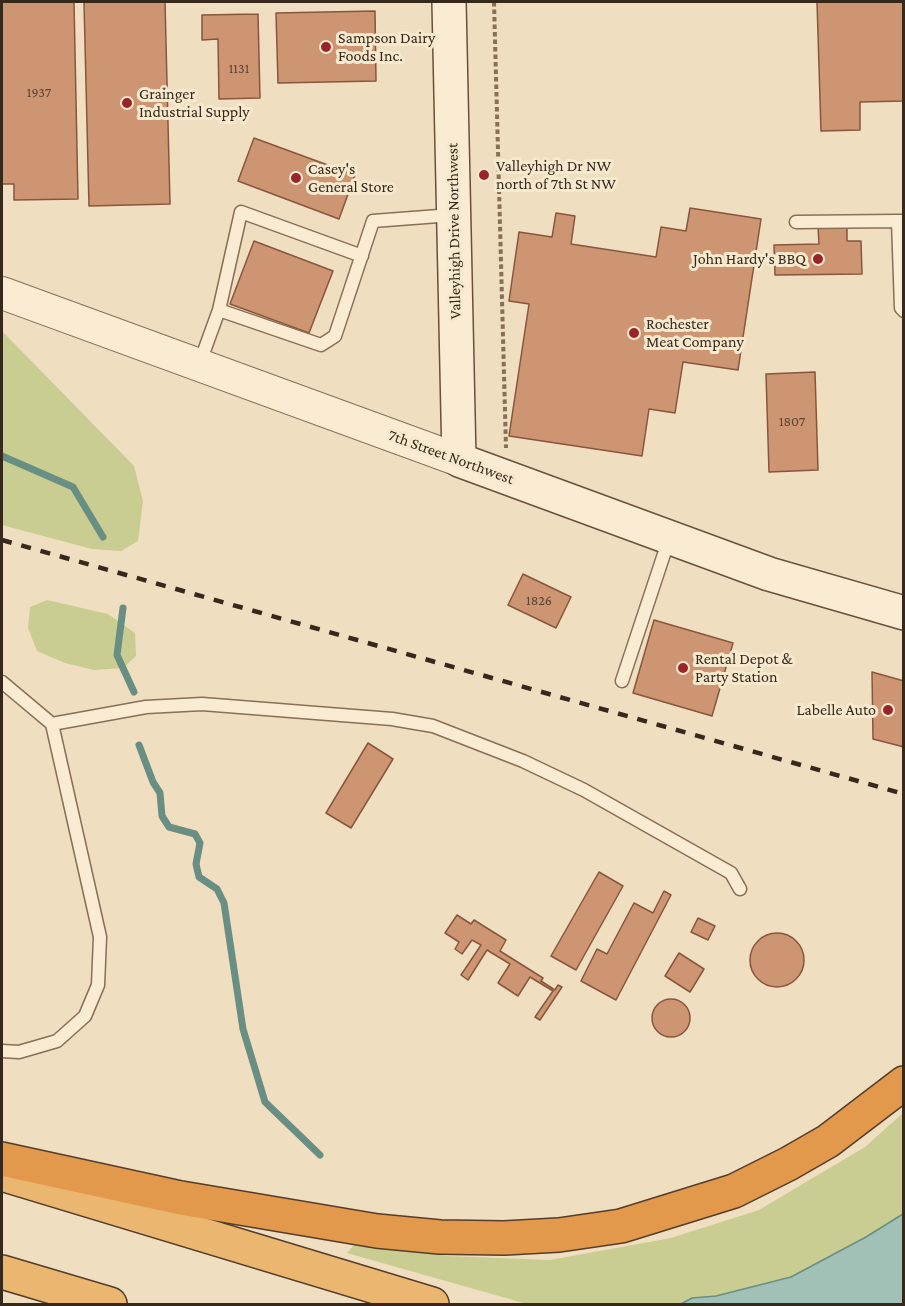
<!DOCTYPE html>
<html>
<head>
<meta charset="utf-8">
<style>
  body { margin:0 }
  #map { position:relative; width:905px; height:1306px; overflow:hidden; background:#efdebf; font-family:"Crimson Pro",serif }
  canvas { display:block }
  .frame { position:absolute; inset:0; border:3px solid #37281c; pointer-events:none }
</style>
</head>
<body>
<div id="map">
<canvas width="905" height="1306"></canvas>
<div class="frame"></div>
</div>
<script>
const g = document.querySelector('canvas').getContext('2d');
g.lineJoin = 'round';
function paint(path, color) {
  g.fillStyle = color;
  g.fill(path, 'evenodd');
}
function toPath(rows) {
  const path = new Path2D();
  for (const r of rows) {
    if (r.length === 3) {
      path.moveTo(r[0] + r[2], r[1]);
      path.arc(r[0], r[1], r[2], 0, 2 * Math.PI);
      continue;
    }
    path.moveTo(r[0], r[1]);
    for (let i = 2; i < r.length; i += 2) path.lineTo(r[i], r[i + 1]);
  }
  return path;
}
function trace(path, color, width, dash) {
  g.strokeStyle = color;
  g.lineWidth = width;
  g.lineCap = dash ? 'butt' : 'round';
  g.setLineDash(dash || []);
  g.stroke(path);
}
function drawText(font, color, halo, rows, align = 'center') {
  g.font = font + ' "Crimson Pro",serif';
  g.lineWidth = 6;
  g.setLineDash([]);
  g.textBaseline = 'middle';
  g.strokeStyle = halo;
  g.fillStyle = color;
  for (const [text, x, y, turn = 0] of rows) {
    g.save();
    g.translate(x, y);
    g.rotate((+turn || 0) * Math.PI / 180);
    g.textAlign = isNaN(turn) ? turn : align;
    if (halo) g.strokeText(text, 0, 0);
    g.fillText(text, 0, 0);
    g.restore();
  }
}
const green = toPath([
  [2,331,134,466,143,501,138,541,121,551,92,549,2,525],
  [47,600,108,614,135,633,136,656,123,668,94,670,65,663,37,651,28,628,30,607],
  [903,1113,903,1304,527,1304,347,1253,357,1242,447,1256,550,1260,671,1238,759,1210,865,1147]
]);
const water = toPath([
  [903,1214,903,1304,681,1304,692,1298,716,1296,791,1277,866,1237,903,1214]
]);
const stream = toPath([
  [2,456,73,487,103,537],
  [123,608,117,655,134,692],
  [139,745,153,782,160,793,162,816,169,827,195,834,200,843,196,864,199,877,217,889,224,903,243,1029,265,1102,320,1155]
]);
const building = toPath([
  [2,2,74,2,78,199,14,200,14,184,2,184,2,2],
  [84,2,165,2,170,204,89,206,84,2],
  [817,2,904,2,904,101,860,102,860,130,821,131,817,2],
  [375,11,376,81,278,83,276,13,375,11],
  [258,14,260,98,219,99,218,39,202,40,202,15,258,14],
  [254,138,355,175,339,219,238,181,254,138],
  [690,208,761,219,738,370,683,362,675,413,649,409,642,456,509,436,529,304,509,301,519,232,552,237,556,213,575,216,571,244,656,257,661,227,686,231,690,208],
  [818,226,847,226,847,241,861,241,862,274,775,275,774,245,819,244,818,226],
  [254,241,333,271,309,333,230,304,254,241],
  [815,372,818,470,769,472,766,374,815,372],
  [523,574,571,597,556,628,508,605,523,574],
  [654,620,733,643,712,716,633,693,654,620],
  [872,672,904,681,904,747,873,739,872,672],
  [368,743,393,759,351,828,326,813,368,743],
  [599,872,623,886,576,970,551,956,599,872],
  [664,891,671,895,616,1000,581,981,597,949,607,954,634,903,653,913,664,891],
  [457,915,471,924,474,920,506,940,500,951,543,978,541,981,555,990,558,985,562,987,540,1020,535,1017,553,991,530,977,518,996,498,983,510,964,487,950,468,980,461,975,481,945,472,940,462,954,455,949,459,942,445,933,457,915],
  [698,918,715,926,708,940,691,932,698,918],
  [777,960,27],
  [679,953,704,969,690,992,665,976,679,953],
  [671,1018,19]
]);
const path = toPath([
  [494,2,506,448]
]);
const service = toPath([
  [904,221,898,221,901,308,904,311],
  [796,222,898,221],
  [219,310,241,212,362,256],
  [199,365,219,310,321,345,335,336,373,221,452,215],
  [622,681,669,539],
  [2,682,52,724,100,937,98,985,85,1016,57,1041,19,1052,2,1051],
  [52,724,146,707,202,704,392,719,433,726,523,761,584,790,731,873,740,889]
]);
const tertiary = toPath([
  [2,293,459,460]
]);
const secondary = toPath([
  [449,2,459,460,769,574,904,613]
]);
const trunk = toPath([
  [2,1174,432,1304],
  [2,1272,110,1304]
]);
const motorway = toPath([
  [2,1159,181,1198,377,1231,440,1237,504,1238,559,1235,621,1226,734,1191,788,1164,828,1141,904,1083]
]);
const rail = toPath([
  [2,540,904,794]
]);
const markers = [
  [326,47,6,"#99252b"],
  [127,103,6,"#99252b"],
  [484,175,6,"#99252b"],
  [296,178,6,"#99252b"],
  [818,259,6,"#99252b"],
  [634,333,6,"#99252b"],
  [683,668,6,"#99252b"],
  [888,710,6,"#99252b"]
];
const numberNames = [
  ["1131",239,69],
  ["1937",39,93],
  ["1807",792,422],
  ["1826",539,601]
];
const poiNames = [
  ["Sampson Dairy",338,38],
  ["Foods Inc.",338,56],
  ["Grainger",139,94],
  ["Industrial Supply",139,112],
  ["Valleyhigh Dr NW",496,166],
  ["north of 7th St NW",496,184],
  ["Casey's",308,169],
  ["General Store",308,187],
  ["John Hardy's BBQ",806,259,"right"],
  ["Rochester",646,324],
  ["Meat Company",646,342],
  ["Rental Depot &",695,659],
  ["Party Station",695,677],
  ["Labelle Auto",876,710,"right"]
];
const streetNames = [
  ["Valleyhigh Drive Northwest",454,231,-91],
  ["7th Street Northwest",451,457,20]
];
paint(green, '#c9cd92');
paint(water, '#a2c1b6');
trace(water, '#698e83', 1.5);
trace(stream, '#698e83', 7);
paint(building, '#ce9573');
trace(building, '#88563c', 1.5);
trace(service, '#886f57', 15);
trace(tertiary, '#886f57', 34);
trace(secondary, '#6a503a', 36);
trace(trunk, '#553d2b', 36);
trace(motorway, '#553d2b', 36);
trace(path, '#886f57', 4, [4.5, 3]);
trace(service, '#faecd2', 12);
trace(tertiary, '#faecd2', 32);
trace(secondary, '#faecd2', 33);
trace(trunk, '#ebb670', 33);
trace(motorway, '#e2994b', 33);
trace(rail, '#37281c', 4.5, [10, 10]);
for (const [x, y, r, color] of markers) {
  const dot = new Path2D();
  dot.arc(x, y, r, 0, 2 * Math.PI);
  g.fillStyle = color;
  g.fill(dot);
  trace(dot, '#f6e9ce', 2);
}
drawText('14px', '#5d4332', null, numberNames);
drawText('16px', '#37281c', '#f6e9ce', poiNames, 'left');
drawText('16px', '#37281c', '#f6e9ce', streetNames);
</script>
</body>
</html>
